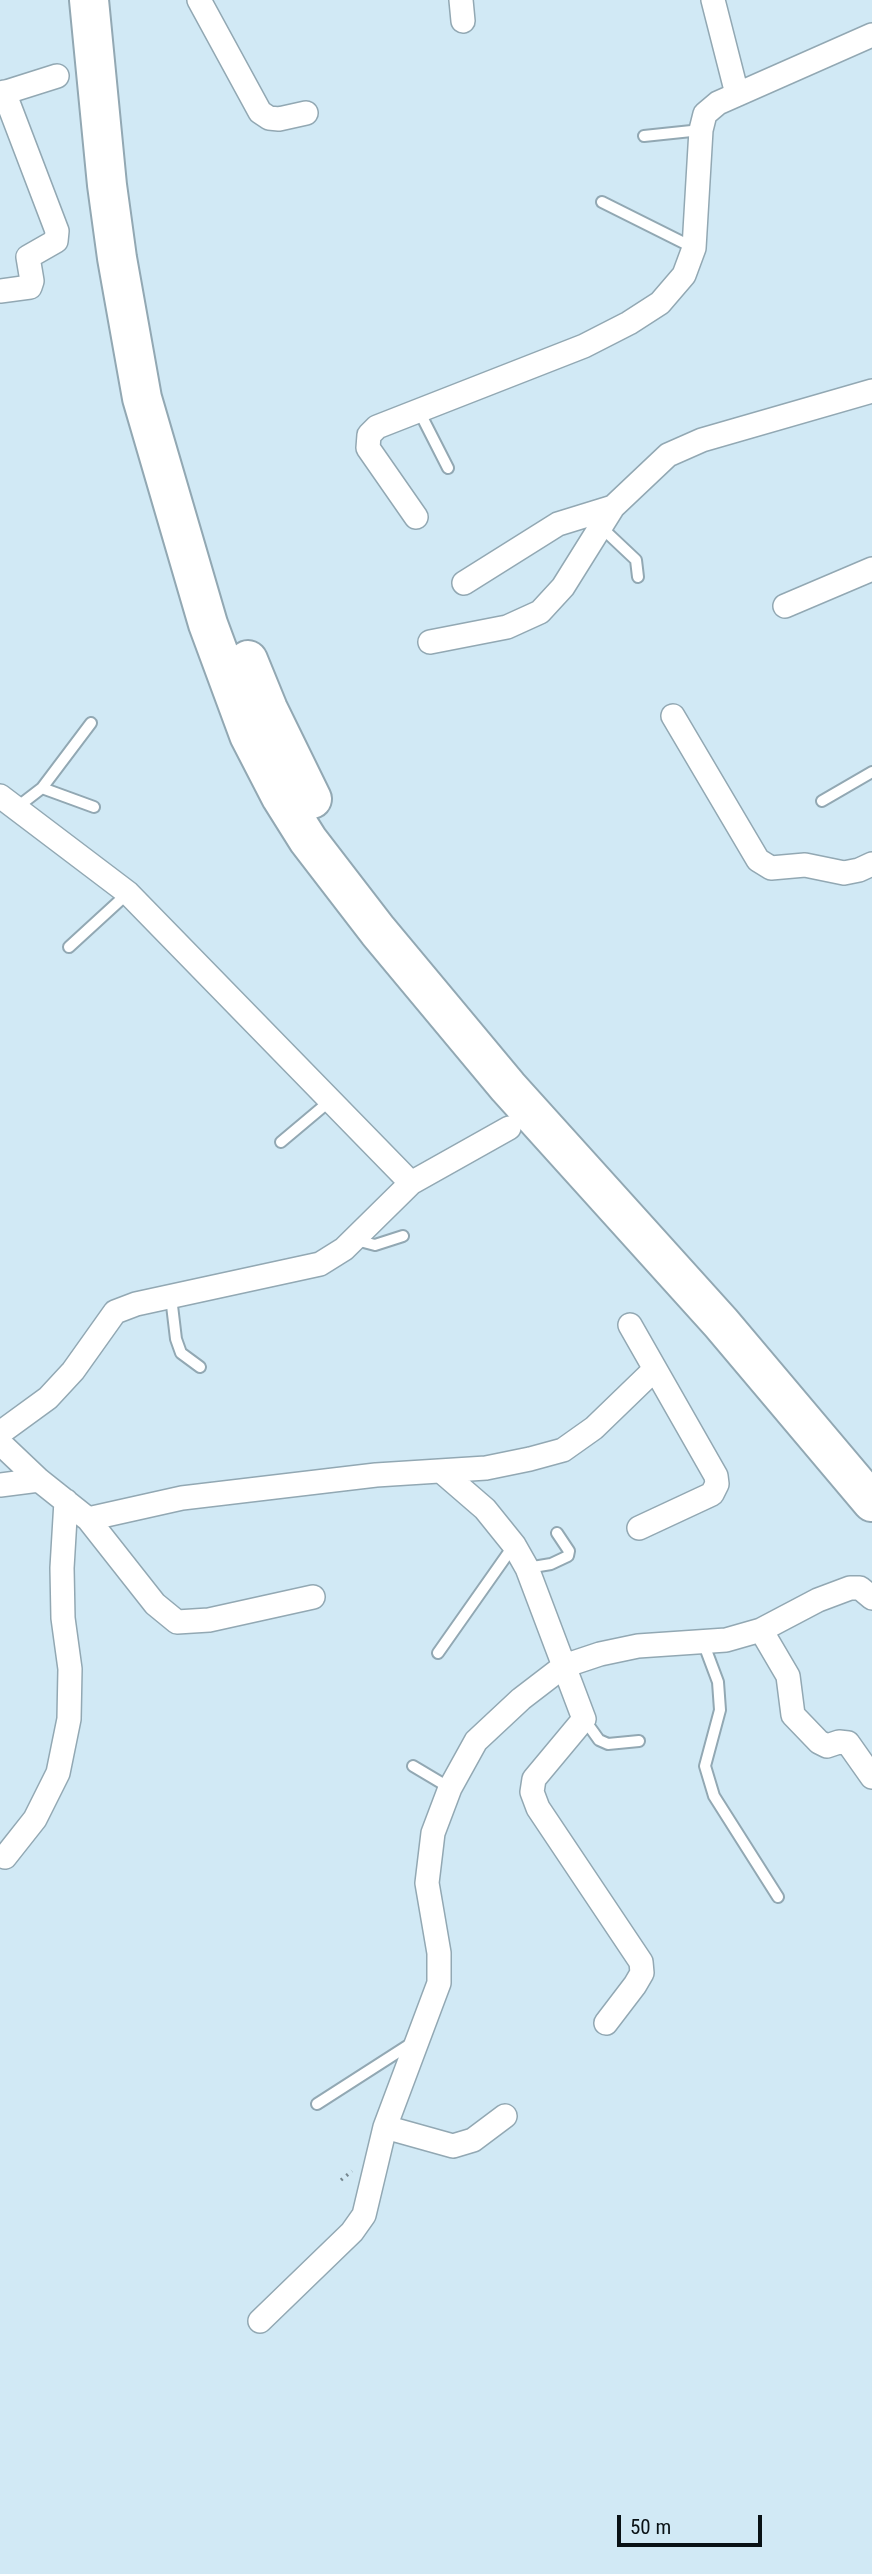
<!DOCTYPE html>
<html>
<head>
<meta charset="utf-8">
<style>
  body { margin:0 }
  #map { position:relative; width:872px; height:2574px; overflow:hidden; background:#d1e9f5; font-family:"Roboto Condensed",sans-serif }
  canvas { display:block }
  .scale { position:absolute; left:617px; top:2515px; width:145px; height:32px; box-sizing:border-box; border:4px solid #091115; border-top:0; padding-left:9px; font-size:21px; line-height:24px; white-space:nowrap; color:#091115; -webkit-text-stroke:5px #d1e9f5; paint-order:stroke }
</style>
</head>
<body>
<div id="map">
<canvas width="872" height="2574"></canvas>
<div class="scale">50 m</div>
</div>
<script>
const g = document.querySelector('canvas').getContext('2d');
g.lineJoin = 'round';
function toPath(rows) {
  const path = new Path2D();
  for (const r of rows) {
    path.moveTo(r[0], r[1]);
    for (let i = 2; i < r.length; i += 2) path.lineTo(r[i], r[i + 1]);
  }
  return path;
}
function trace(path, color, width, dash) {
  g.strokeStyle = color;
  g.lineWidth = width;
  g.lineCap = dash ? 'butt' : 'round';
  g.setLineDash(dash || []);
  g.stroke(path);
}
const path = toPath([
  [341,2180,352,2171]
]);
const lane = toPath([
  [644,136,701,130],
  [602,202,694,248],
  [419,411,448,468],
  [601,527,636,560,638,577],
  [42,788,94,807],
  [822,801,872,772],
  [16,808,42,788,91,723],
  [69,947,128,893],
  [281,1142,331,1100],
  [356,1240,375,1245,403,1236],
  [171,1297,176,1339,181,1353,200,1367],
  [527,1568,551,1564,568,1556,569,1551,557,1533],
  [703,1642,718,1682,720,1710,705,1766,714,1796,778,1897],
  [438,1653,514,1545],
  [584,1719,599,1740,608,1744,639,1741],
  [413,1766,450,1788],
  [317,2104,412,2043]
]);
const street = toPath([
  [199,0,260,112,269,118,279,119,306,113],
  [461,0,463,21],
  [713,0,737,94],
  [0,94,57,76],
  [0,291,30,287,32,281,28,257,56,241,57,231,4,92],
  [416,517,368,448,369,435,377,427,584,346,629,323,660,303,684,275,694,248,701,130,705,114,718,103,872,35],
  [464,583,558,524,613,507],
  [785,606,872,569],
  [430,642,507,627,540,612,563,587,613,507,668,455,702,440,872,391],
  [673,716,758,860,771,868,805,865,844,873,859,870,872,864],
  [0,796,128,893,411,1183],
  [630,1325,716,1476,717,1484,712,1494,639,1528],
  [0,1433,48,1398,73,1371,115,1312,136,1304,320,1264,344,1249,411,1183,509,1128],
  [0,1443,39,1480,88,1519,155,1604,177,1622,209,1620,313,1597],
  [441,1471,485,1509,514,1545,527,1568,584,1719,534,1779,532,1792,538,1808,641,1962,642,1973,635,1985,606,2023],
  [0,1485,39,1480],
  [88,1519,182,1498,376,1475,486,1468,530,1459,563,1450,594,1428,654,1370],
  [761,1630,788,1676,793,1715,819,1742,827,1746,839,1742,848,1743,872,1777],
  [5,1857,35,1819,58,1773,69,1719,70,1669,63,1618,62,1568,66,1501],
  [385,2127,453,2146,473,2140,505,2116],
  [260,2321,352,2232,364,2215,385,2127,439,1983,439,1953,427,1883,433,1833,450,1788,476,1741,521,1699,564,1666,600,1654,638,1646,726,1640,761,1630,818,1600,850,1588,860,1588,872,1598]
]);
const highway = toPath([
  [89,0,107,185,117,258,142,398,208,624,249,735,281,797,308,840,378,931,508,1087,721,1323,872,1502],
  [248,660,268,709,312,799]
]);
trace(lane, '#92a8b3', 14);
trace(street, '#92a8b3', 26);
trace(highway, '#92a8b3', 42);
trace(path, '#76878f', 3.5, [2, 5]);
trace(lane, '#fff', 10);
trace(street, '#fff', 23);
trace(highway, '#fff', 38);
</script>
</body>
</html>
